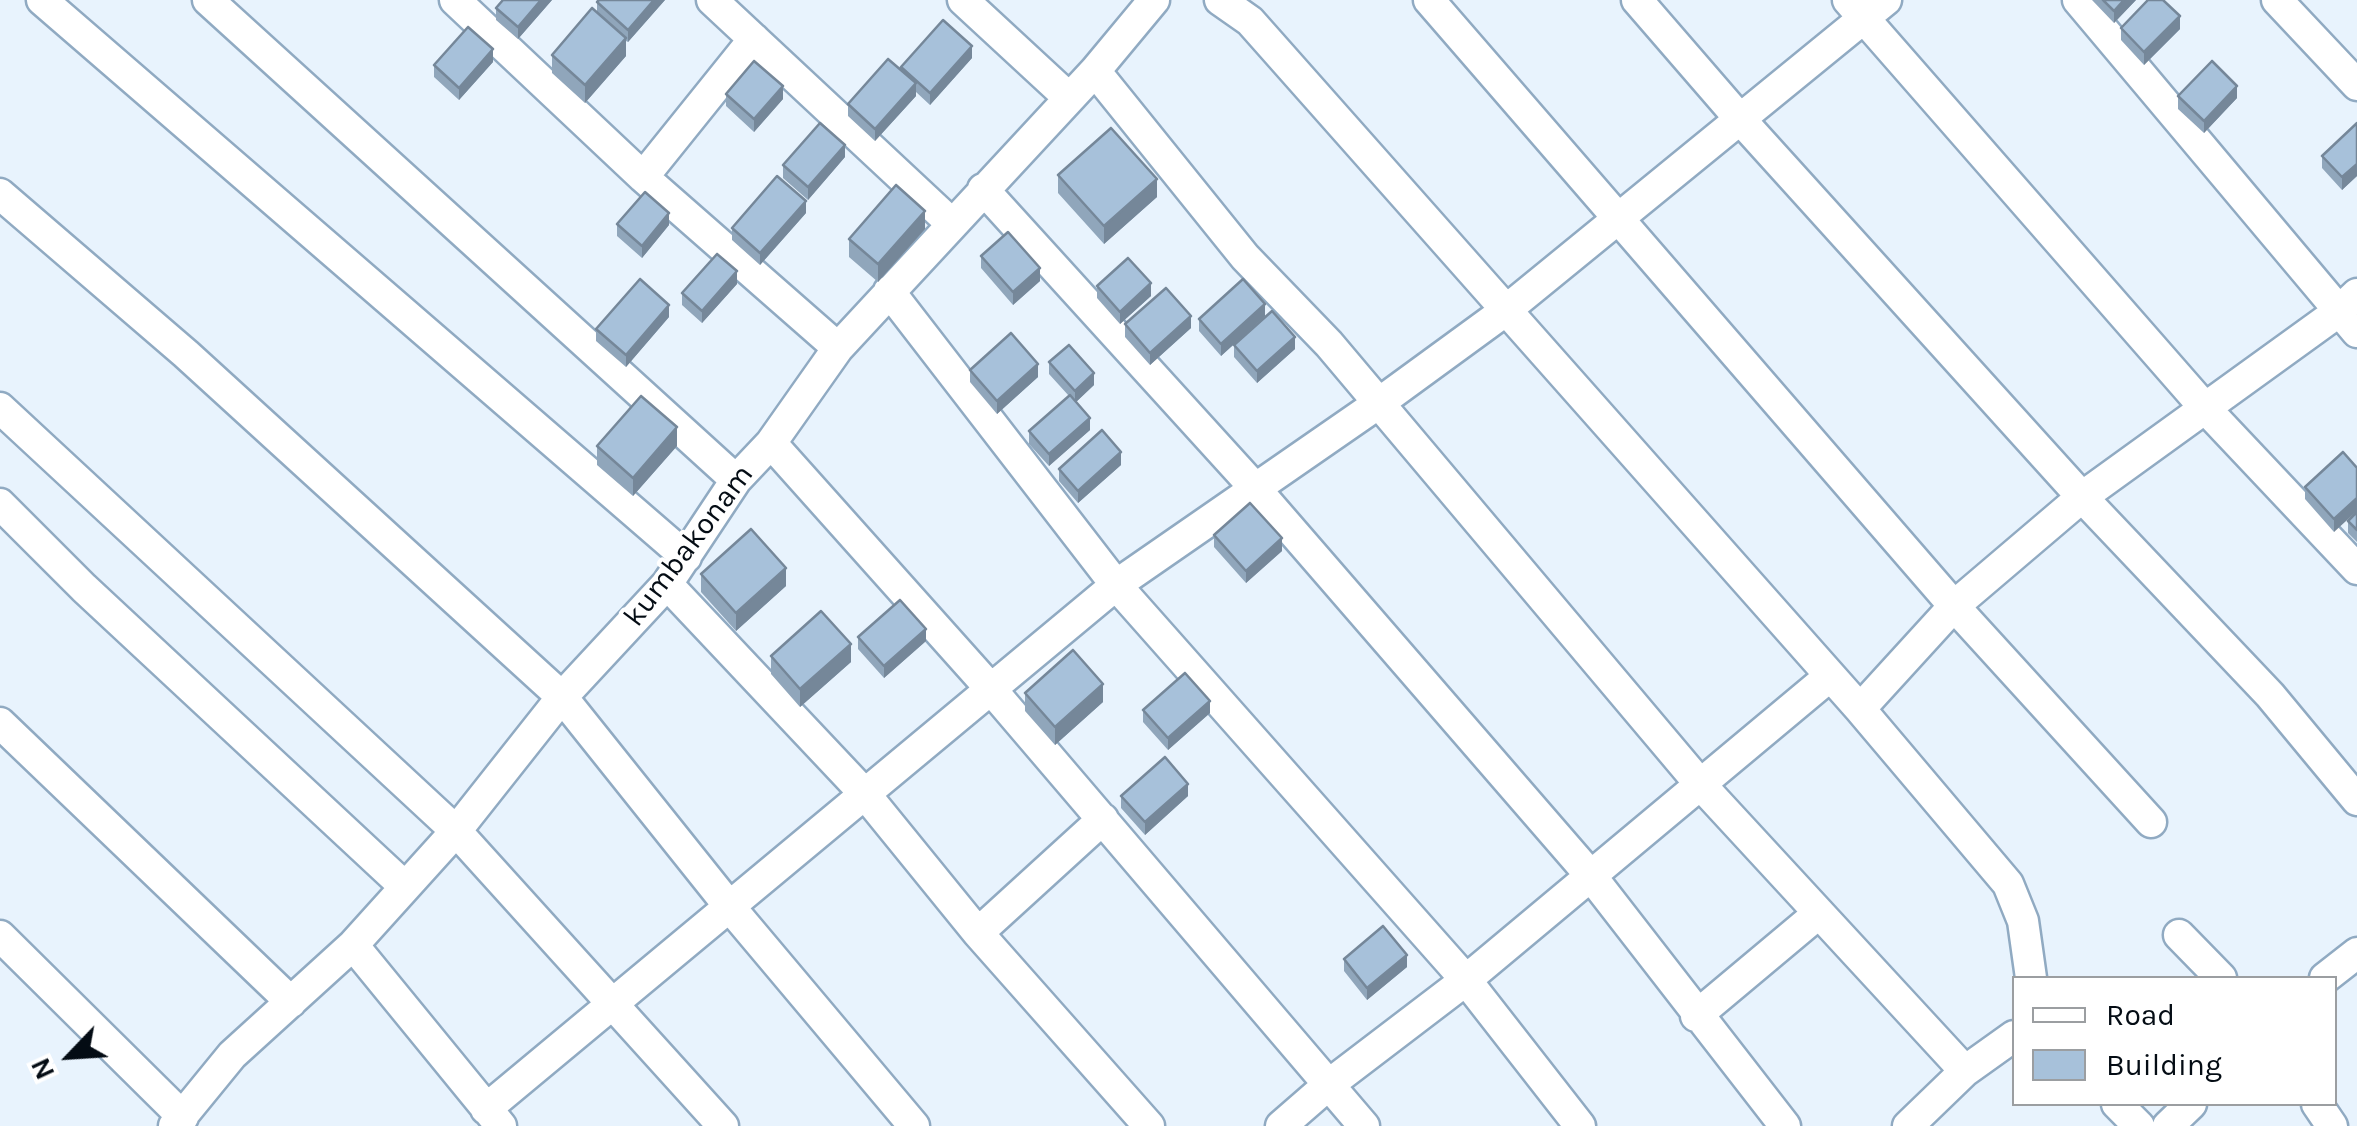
<!DOCTYPE html>
<html>
<head>
<meta charset="utf-8">
<style>
  body { margin:0 }
  #map { position:relative; width:2357px; height:1126px; overflow:hidden; background:#e8f3fd; font-family:Karla,sans-serif }
  canvas { display:block }
  .legend { position:absolute; left:2012px; top:976px; width:325px; height:130px; box-sizing:border-box; background:#fff; border:2px solid #9b9ea1; margin:0; padding:12px 18px; list-style:none; font-size:30px; color:#040c14 }
  .legend li { display:flex; align-items:center; gap:20px; height:50px }
  .legend b { width:50px; border:2px solid #9b9ea1 }
  .north { position:absolute; left:20px; top:1006px; width:100px; height:100px; -webkit-text-stroke:8px #fff; paint-order:stroke; rotate:245deg; font-size:28px; font-weight:700; line-height:40px; text-align:center; color:#040c14 }
  .north::after { content:''; display:block; margin:auto; width:35px; height:45px; background:#040c14; clip-path:polygon(50% 0,100% 100%,50% 72%,0 100%) }
</style>
</head>
<body>
<div id="map">
<canvas width="2357" height="1126"></canvas>
<ul class="legend">
<li><b style="height:12px;background:#fff"></b>Road</li>
<li><b style="height:28px;background:#a7c1da"></b>Building</li>
</ul>
<div class="north">N</div>
</div>
<script>
const g = document.querySelector('canvas').getContext('2d');
g.lineJoin = 'round';
function toPath(rows) {
  const path = new Path2D();
  for (const r of rows) {
    path.moveTo(r[0], r[1]);
    for (let i = 2; i < r.length; i += 2) path.lineTo(r[i], r[i + 1]);
  }
  return path;
}
function trace(path, color, width, dash) {
  g.strokeStyle = color;
  g.lineWidth = width;
  g.lineCap = dash ? 'butt' : 'round';
  g.setLineDash(dash || []);
  g.stroke(path);
}
function paint(path, color) {
  g.fillStyle = color;
  g.fill(path, 'evenodd');
}
function drawText(font, color, halo, rows, align = 'center') {
  g.font = font + ' Karla,sans-serif';
  g.lineWidth = 8;
  g.setLineDash([]);
  g.textBaseline = 'middle';
  g.strokeStyle = halo;
  g.fillStyle = color;
  for (const [text, x, y, turn = 0] of rows) {
    g.save();
    g.translate(x, y);
    g.rotate((+turn || 0) * Math.PI / 180);
    g.textAlign = isNaN(turn) ? turn : align;
    if (halo) g.strokeText(text, 0, 0);
    g.fillText(text, 0, 0);
    g.restore();
  }
}
const minor = toPath([
  [42,0,686,557],
  [208,0,736,480],
  [455,0,643,177,838,348],
  [712,0,951,223],
  [963,0,1069,98],
  [1220,0,1250,21,1860,709,2008,884,2023,921,2031,978],
  [1429,0,1954,606,2151,822],
  [1637,0,1740,119,2082,497,2270,695,2357,800],
  [1848,0,2205,408,2357,569],
  [2078,0,2357,332],
  [2277,0,2357,85],
  [1095,71,1245,257,1329,344,1700,784,1965,1071],
  [643,177,754,39],
  [983,189,1254,487,1591,876,1785,1126],
  [0,194,186,354,562,697,729,906,914,1126],
  [889,291,1116,585,1466,980,1580,1126],
  [0,408,456,831,723,1126],
  [771,443,990,688,1364,1126],
  [0,504,84,588,403,885],
  [667,584,865,794,978,933,1149,1126],
  [1860,709,1954,606,2082,497,2338,312,2357,294],
  [0,723,291,1002],
  [978,933,1103,819],
  [2179,935,2221,978],
  [0,936,183,1117],
  [353,945,501,1126],
  [2325,978,2357,953],
  [1696,1016,1819,913],
  [2117,1104,2139,1126],
  [2317,1104,2332,1126],
  [486,1109,1116,585,1379,403,1505,311,1886,0],
  [174,1126,232,1055,353,945,456,831,562,697,667,584,736,480,771,443,838,348,1095,71,1154,0],
  [1281,1126,1327,1086,1466,980,1830,676],
  [1908,1126,1965,1071,2014,1036],
  [2168,1126,2191,1104]
]);
const wall = toPath([
  [503,0,552,0,518,39,496,20,496,8],
  [599,0,665,0,628,42,626,41,626,56,585,103,552,73,552,55,597,12,597,2],
  [2092,0,2136,0,2114,23],
  [2121,28,2180,29,2144,65,2121,40],
  [972,58,930,105,916,92,916,96,875,141,848,116,848,104,901,70,901,67],
  [493,62,459,100,434,77,434,65],
  [726,94,783,99,754,132,726,106],
  [2178,96,2237,98,2204,133,2178,109],
  [2357,123,2357,176,2342,190,2322,168,2322,156],
  [845,157,808,200,783,178,783,165],
  [1058,175,1157,197,1104,244,1058,193],
  [806,213,760,265,732,240,732,228],
  [617,224,669,225,642,258,617,236],
  [925,229,878,282,849,257,849,239],
  [981,256,1040,281,1013,305,981,268],
  [737,284,702,323,682,305,682,293],
  [1097,286,1151,296,1120,324,1097,298],
  [1265,316,1221,356,1199,331,1199,319],
  [669,317,626,367,596,341,596,329],
  [1125,324,1191,328,1150,365,1125,337],
  [1234,345,1295,349,1257,383,1234,357],
  [1049,362,1094,385,1076,402,1090,430,1049,466,1029,444,1029,431,1069,396,1049,374],
  [970,370,1038,377,997,414,970,382],
  [597,446,677,446,633,496,597,465],
  [1121,465,1078,503,1059,481,1059,469],
  [2357,468,2334,532,2305,499,2305,487],
  [2357,512,2357,542,2348,533,2348,521],
  [1214,535,1282,551,1246,583,1214,547],
  [701,574,786,586,736,631,701,592],
  [858,637,926,641,884,678,858,649],
  [771,656,851,662,800,707,771,674],
  [1025,693,1103,702,1055,745,1025,711],
  [1143,710,1210,713,1168,750,1143,722],
  [1121,796,1188,796,1145,835,1121,808],
  [1344,959,1407,967,1367,1000,1344,971]
]);
const shadedWall = toPath([
  [541,0,552,0,518,39,518,27],
  [654,0,665,0,628,42,628,30],
  [2124,0,2136,0,2114,23,2114,11],
  [2180,16,2180,29,2144,65,2144,52],
  [626,38,626,56,585,103,585,85],
  [972,46,972,58,930,105,930,93],
  [493,49,493,62,459,100,459,88],
  [916,83,916,96,875,141,875,129],
  [783,86,783,99,754,132,754,119],
  [2237,86,2237,98,2204,133,2204,121],
  [845,145,845,157,808,200,808,187],
  [2357,164,2357,176,2342,190,2342,177],
  [1157,179,1157,197,1104,244,1104,226],
  [806,201,806,213,760,265,760,253],
  [925,211,925,229,878,282,878,264],
  [669,213,669,225,642,258,642,246],
  [1040,268,1040,281,1013,305,1013,292],
  [737,271,737,284,702,323,702,311],
  [1151,283,1151,296,1120,324,1120,312],
  [1265,304,1265,316,1221,356,1221,344],
  [669,305,669,317,626,367,626,355],
  [1191,316,1191,328,1150,365,1150,353],
  [1295,337,1295,349,1257,383,1257,371],
  [1038,364,1038,377,997,414,997,401],
  [1094,373,1094,385,1075,403,1075,391],
  [1090,418,1090,430,1049,466,1049,454],
  [677,427,677,446,633,496,633,478],
  [1121,452,1121,465,1078,503,1078,491],
  [2357,498,2357,511,2334,532,2334,519],
  [1282,538,1282,551,1246,583,1246,571],
  [786,568,786,586,736,631,736,613],
  [926,629,926,641,884,678,884,666],
  [851,644,851,662,800,707,800,689],
  [1103,684,1103,702,1055,745,1055,727],
  [1210,701,1210,713,1168,750,1168,738],
  [1188,784,1188,796,1145,835,1145,822],
  [1407,955,1407,967,1367,1000,1367,988]
]);
const building = toPath([
  [503,0,541,0,518,27,496,8,503,0],
  [599,0,654,0,628,30,597,2,599,0],
  [2103,0,2124,0,2114,11,2103,0],
  [2148,0,2163,0,2180,16,2144,52,2121,28,2148,0],
  [592,8,626,38,585,85,552,55,592,8],
  [943,20,972,46,930,93,901,67,943,20],
  [468,27,493,49,459,88,434,65,468,27],
  [888,59,916,83,875,129,848,104,888,59],
  [754,61,783,86,754,119,726,94,754,61],
  [2212,61,2237,86,2204,121,2178,96,2212,61],
  [820,123,845,145,808,187,783,165,820,123],
  [2357,123,2357,164,2342,177,2322,156,2357,123],
  [1111,128,1157,179,1104,226,1058,175,1111,128],
  [777,176,806,201,760,253,732,228,777,176],
  [896,185,925,211,878,264,849,239,896,185],
  [645,192,669,213,642,246,617,224,645,192],
  [1008,232,1040,268,1013,292,981,256,1008,232],
  [717,254,737,271,702,311,682,293,717,254],
  [1128,258,1151,283,1120,312,1097,286,1128,258],
  [640,279,669,305,626,355,596,329,640,279],
  [1243,279,1265,304,1221,344,1199,319,1243,279],
  [1166,288,1191,316,1150,353,1125,324,1166,288],
  [1272,311,1295,337,1257,371,1234,345,1272,311],
  [1011,333,1038,364,997,401,970,370,1011,333],
  [1069,345,1094,373,1075,391,1049,362,1069,345],
  [1070,395,1090,418,1049,454,1029,431,1070,395],
  [641,396,677,427,633,478,597,446,641,396],
  [1102,430,1121,452,1078,491,1059,469,1102,430],
  [2343,452,2357,468,2357,498,2334,519,2305,487,2343,452],
  [1250,503,1282,538,1246,571,1214,535,1250,503],
  [2357,512,2357,530,2348,521,2357,512],
  [751,529,786,568,736,613,701,574,751,529],
  [900,600,926,629,884,666,858,637,900,600],
  [821,611,851,644,800,689,771,656,821,611],
  [1073,650,1103,684,1055,727,1025,693,1073,650],
  [1185,673,1210,701,1168,738,1143,710,1185,673],
  [1165,757,1188,784,1145,822,1121,796,1165,757],
  [1383,926,1407,955,1367,988,1344,959,1383,926]
]);
const streetNames = [
  ["kumbakonam",689,546,-53]
];
trace(minor, '#90aac2', 35);
trace(minor, '#fff', 30);
paint(wall, '#90a6bb');
paint(shadedWall, '#758799');
paint(building, '#a7c1da');
trace(building, '#758799', 2.5);
drawText('30px', '#040c14', '#fff', streetNames);
</script>
</body>
</html>
